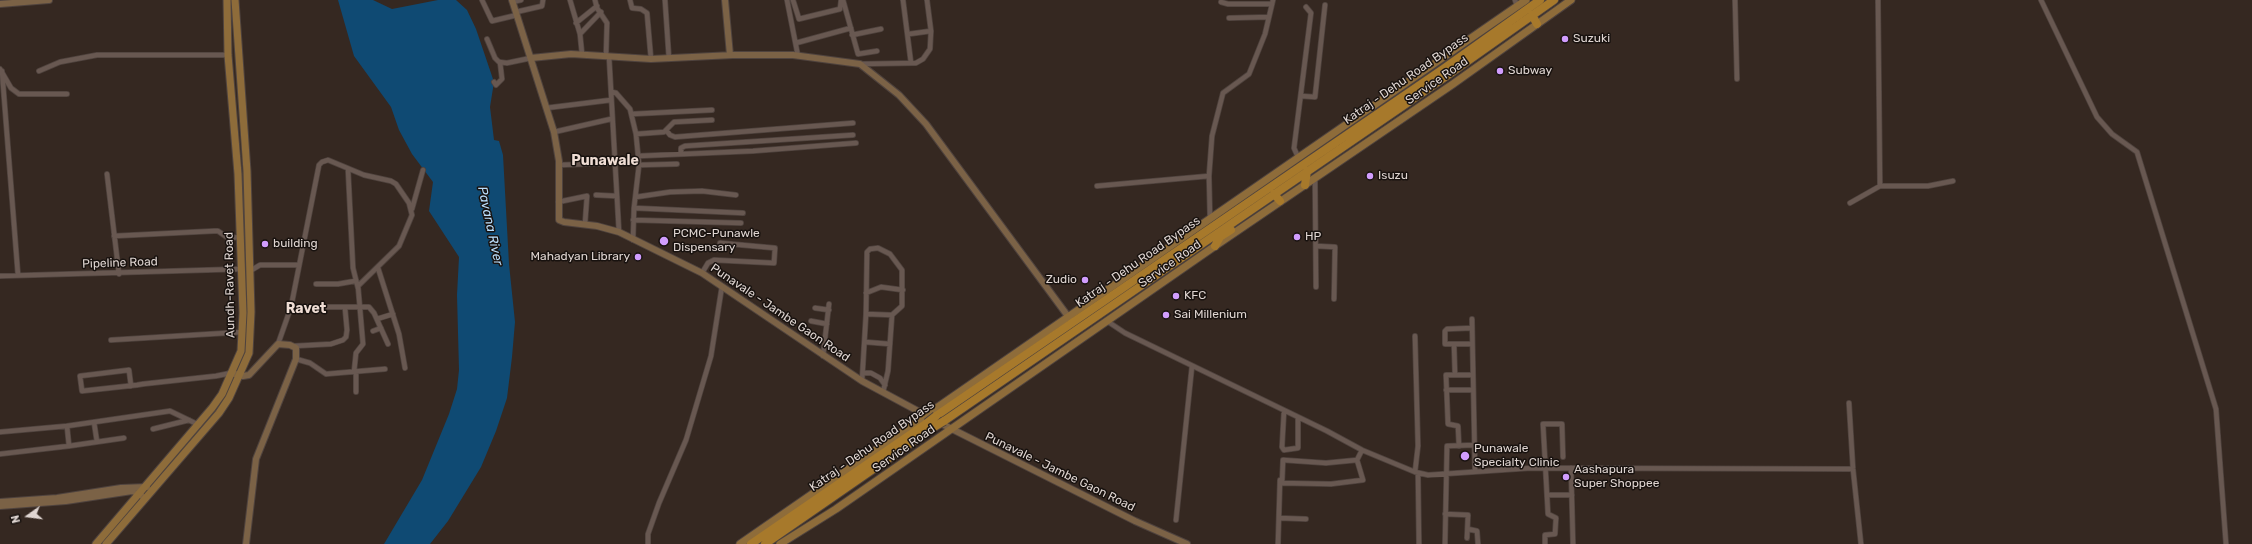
<!DOCTYPE html>
<html>
<head>
<meta charset="utf-8">
<style>
  body { margin:0 }
  #map { position:relative; width:2252px; height:544px; overflow:hidden; background:#352821; font-family:Rubik,sans-serif }
  canvas { display:block }
  .north { position:absolute; left:8px; top:496px; width:40px; height:40px; -webkit-text-stroke:3px #18120f; paint-order:stroke; rotate:256deg; font-size:11px; font-weight:700; line-height:16px; text-align:center; color:#dfd5d1 }
  .north::after { content:''; display:block; margin:auto; width:14px; height:18px; background:#dfd5d1; clip-path:polygon(50% 0,100% 100%,50% 72%,0 100%) }
</style>
</head>
<body>
<div id="map">
<canvas width="2252" height="544"></canvas>
<div class="north">N</div>
</div>
<script>
const g = document.querySelector('canvas').getContext('2d');
g.lineJoin = 'round';
function paint(path, color) {
  g.fillStyle = color;
  g.fill(path, 'evenodd');
}
function toPath(rows) {
  const path = new Path2D();
  for (const r of rows) {
    path.moveTo(r[0], r[1]);
    for (let i = 2; i < r.length; i += 2) path.lineTo(r[i], r[i + 1]);
  }
  return path;
}
function trace(path, color, width, dash) {
  g.strokeStyle = color;
  g.lineWidth = width;
  g.lineCap = dash ? 'butt' : 'round';
  g.setLineDash(dash || []);
  g.stroke(path);
}
function drawText(font, color, halo, rows, align = 'center') {
  g.font = font + ' Rubik,sans-serif';
  g.lineWidth = 3;
  g.setLineDash([]);
  g.textBaseline = 'middle';
  g.strokeStyle = halo;
  g.fillStyle = color;
  for (const [text, x, y, turn = 0] of rows) {
    g.save();
    g.translate(x, y);
    g.rotate((+turn || 0) * Math.PI / 180);
    g.textAlign = isNaN(turn) ? turn : align;
    if (halo) g.strokeText(text, 0, 0);
    g.fillText(text, 0, 0);
    g.restore();
  }
}
const water = toPath([
  [338,0,373,0,392,9,438,0,456,0,467,10,476,29,494,82,490,107,494,140,499,141,503,155,509,264,515,322,512,357,507,398,496,431,481,467,448,521,430,544,384,544,422,480,449,414,457,389,459,370,457,295,459,257,429,211,433,182,412,154,399,130,391,107,354,56]
]);
const street = toPath([
  [482,0,492,21,517,15],
  [570,0,580,34],
  [595,0,597,8,607,23,606,56],
  [630,0,632,8,641,9,647,13,651,59],
  [665,0,669,59],
  [787,0,798,56],
  [793,0,799,19,840,9,841,1],
  [843,0,858,54,877,51],
  [903,0,911,63],
  [1515,0,1517,6],
  [1735,0,1737,79],
  [2041,0,2097,117,2112,134,2137,152,2216,409,2226,544],
  [512,2,521,0],
  [1221,2,1228,4,1272,4],
  [516,12,542,6,543,0],
  [1229,18,1269,17],
  [576,23,597,6],
  [909,34,931,31],
  [852,35,881,29],
  [487,39,495,58,499,62,507,63,531,58],
  [796,43,851,28],
  [582,54,580,34,601,12],
  [609,56,619,232],
  [860,64,916,63,923,59,930,49,931,31,927,0],
  [0,69,11,88,19,94,67,94],
  [2,71,18,275],
  [39,71,60,62,97,55,228,55],
  [494,82,496,85,502,79,500,62],
  [612,92,616,93,630,109,636,134,639,165,634,208,633,240],
  [1301,96,1315,97,1325,5],
  [546,108,611,100],
  [632,114,712,110],
  [666,130,670,135,675,137,853,123],
  [554,132,611,119],
  [636,134,664,132,674,122,712,120],
  [681,153,681,148,685,146,853,135],
  [638,156,753,151,856,143],
  [1298,157,1294,148,1311,13,1306,7],
  [559,165,615,163],
  [639,165,677,164],
  [348,169,353,268,358,288],
  [107,174,119,274],
  [1315,178,1316,287],
  [1097,186,1209,176],
  [1880,186,1928,186,1953,181],
  [596,195,616,196],
  [636,197,670,192,702,191,736,195],
  [558,202,587,196,585,224],
  [1850,203,1880,186,1878,0],
  [634,208,743,213],
  [412,209,423,170],
  [1210,217,1209,176,1212,136,1223,93,1249,74,1265,34,1273,0],
  [633,220,741,223],
  [114,236,214,231,218,231,228,238,241,237],
  [1316,246,1335,247,1334,299],
  [378,268,399,334,405,368],
  [250,271,260,265,297,265],
  [702,273,708,263,714,260,774,263,775,248,720,243],
  [0,276,242,269],
  [316,284,338,284,355,281],
  [866,293,881,287,903,290],
  [291,307,369,307,374,313,388,344],
  [815,308,829,310],
  [377,319,393,314],
  [1472,319,1475,470],
  [811,321,827,324],
  [1107,321,1125,333,1327,431,1362,450,1415,472,1428,475,1531,468,1853,469],
  [1472,328,1447,329,1445,331,1445,344,1472,344],
  [373,331,381,328],
  [111,340,243,332],
  [865,342,890,344],
  [278,344,291,307,319,165,322,162,328,160,364,175,391,181,396,184,409,203,412,215,399,246,358,286,363,344,356,353,354,372],
  [1454,344,1455,375],
  [294,346,331,344,343,340,346,337,347,330,345,308],
  [823,356,829,304],
  [296,359,310,363,326,374,385,369],
  [356,372,356,392],
  [863,373,871,373,880,378,885,385],
  [862,381,866,314,867,252,870,249,878,248,890,254,902,270,902,306,892,315,866,314],
  [131,386,129,370,80,376,82,391,137,385,143,384,216,376,231,373],
  [1446,390,1473,390],
  [883,392,888,371,892,315],
  [1849,403,1853,469,1861,544],
  [1284,411,1282,447,1284,450,1298,448,1298,418],
  [94,422,97,442],
  [67,426,170,411,199,425],
  [153,429,189,420],
  [0,432,67,426,69,446,0,454],
  [69,446,124,438],
  [1459,446,1458,426,1448,424,1446,375,1473,375],
  [1571,468,1573,544],
  [1415,472,1418,446,1415,336],
  [1418,473,1419,544],
  [1280,483,1331,484,1363,480,1357,460],
  [1282,483,1283,460,1326,463,1357,460,1362,450],
  [1547,495,1572,495],
  [1445,514,1468,515,1467,538],
  [1279,518,1306,519],
  [1176,520,1192,366],
  [1468,529,1477,531,1478,544],
  [648,544,648,534,659,503,686,440,711,356,722,286],
  [1278,544,1280,480],
  [1445,544,1447,446,1474,445],
  [1545,544,1545,535,1555,534,1556,518,1548,514,1543,424,1562,424,1563,457]
]);
const secondary = toPath([
  [512,0,554,132,559,161,559,220,564,222,597,226,619,232,702,273,862,381,929,417],
  [725,0,730,55],
  [0,4,49,0],
  [531,58,571,54,651,59,733,55,793,55,860,64,899,95,926,124,1070,319],
  [231,373,243,376,249,375,278,344,290,345,296,348,296,359,256,459,246,544],
  [938,422,1135,521,1187,544],
  [0,502,57,498,121,488,147,487],
  [0,506,66,501,132,491,140,494,145,499]
]);
const primary = toPath([
  [96,544,212,408,222,394,241,351,243,313,238,174,228,55,227,0],
  [106,544,219,413,229,398,249,353,251,312,247,171,235,0],
  [740,544,1526,0],
  [780,544,836,509,1215,246,1453,84,1571,0]
]);
const highway = toPath([
  [1532,15,1537,24],
  [1305,185,1307,171],
  [1274,194,1280,201],
  [1215,246,1220,237,1231,230],
  [936,416,1443,69,1540,0],
  [944,421,1448,75,1554,0],
  [751,544,927,423],
  [765,544,934,427]
]);
const highwayBridge = toPath([
  [927,423,936,416],
  [934,427,944,421]
]);
const markers = [
  [1565,39,4,"#d19dfe"],
  [1500,71,4,"#d19dfe"],
  [1370,176,4,"#d19dfe"],
  [1297,237,4,"#d19dfe"],
  [664,241,5,"#d19dfe"],
  [265,244,4,"#d19dfe"],
  [638,257,4,"#d19dfe"],
  [1085,280,4,"#d19dfe"],
  [1176,296,4,"#d19dfe"],
  [1166,315,4,"#d19dfe"],
  [1465,456,5,"#d19dfe"],
  [1566,477,4,"#d19dfe"]
];
const poiNames = [
  ["Suzuki",1573,39],
  ["Subway",1508,71],
  ["Isuzu",1378,176],
  ["PCMC-Punawle",673,234],
  ["Dispensary",673,248],
  ["HP",1305,237],
  ["building",273,244],
  ["Mahadyan Library",630,257,"right"],
  ["Zudio",1077,280,"right"],
  ["KFC",1184,296],
  ["Sai Millenium",1174,315],
  ["Punawale",1474,449],
  ["Specialty Clinic",1474,463],
  ["Aashapura",1574,470],
  ["Super Shoppee",1574,484]
];
const streetNames = [
  ["Katraj - Dehu Road Bypass",1406,79,-35],
  ["Service Road",1437,81,-35],
  ["Katraj - Dehu Road Bypass",1138,262,-35],
  ["Pipeline Road",120,263,-2],
  ["Service Road",1170,264,-35],
  ["Aundh-Ravet Road",230,285,-91],
  ["Punavale - Jambe Gaon Road",780,313,34],
  ["Katraj - Dehu Road Bypass",872,446,-35],
  ["Service Road",904,449,-35],
  ["Punavale - Jambe Gaon Road",1060,472,26]
];
const waterNames = [
  ["Pavana River",490,226,78]
];
const quarterNames = [
  ["Punawale",605,161],
  ["Ravet",306,309]
];
paint(water, '#0f4a73');
trace(street, '#4f433e', 6);
trace(secondary, '#4f433e', 8);
trace(primary, '#4f433e', 9);
trace(highway, '#4f433e', 10);
trace(street, '#685851', 4.5);
trace(secondary, '#7b6246', 6);
trace(primary, '#8e6c3a', 7);
trace(highway, '#a7792b', 8);
trace(highwayBridge, '#4f433e', 10, []);
trace(highwayBridge, '#a7792b', 8);
for (const [x, y, r, color] of markers) {
  const dot = new Path2D();
  dot.arc(x, y, r, 0, 2 * Math.PI);
  g.fillStyle = color;
  g.fill(dot);
  trace(dot, '#18120f', 1.5);
}
drawText('12px', '#dfd5d1', '#18120f', poiNames, 'left');
drawText('12px', '#dfd5d1', '#18120f', streetNames);
drawText('italic 13px', '#badefc', '#18120f', waterNames);
drawText('bold 14px', '#efddd4', '#18120f', quarterNames);
</script>
</body>
</html>
